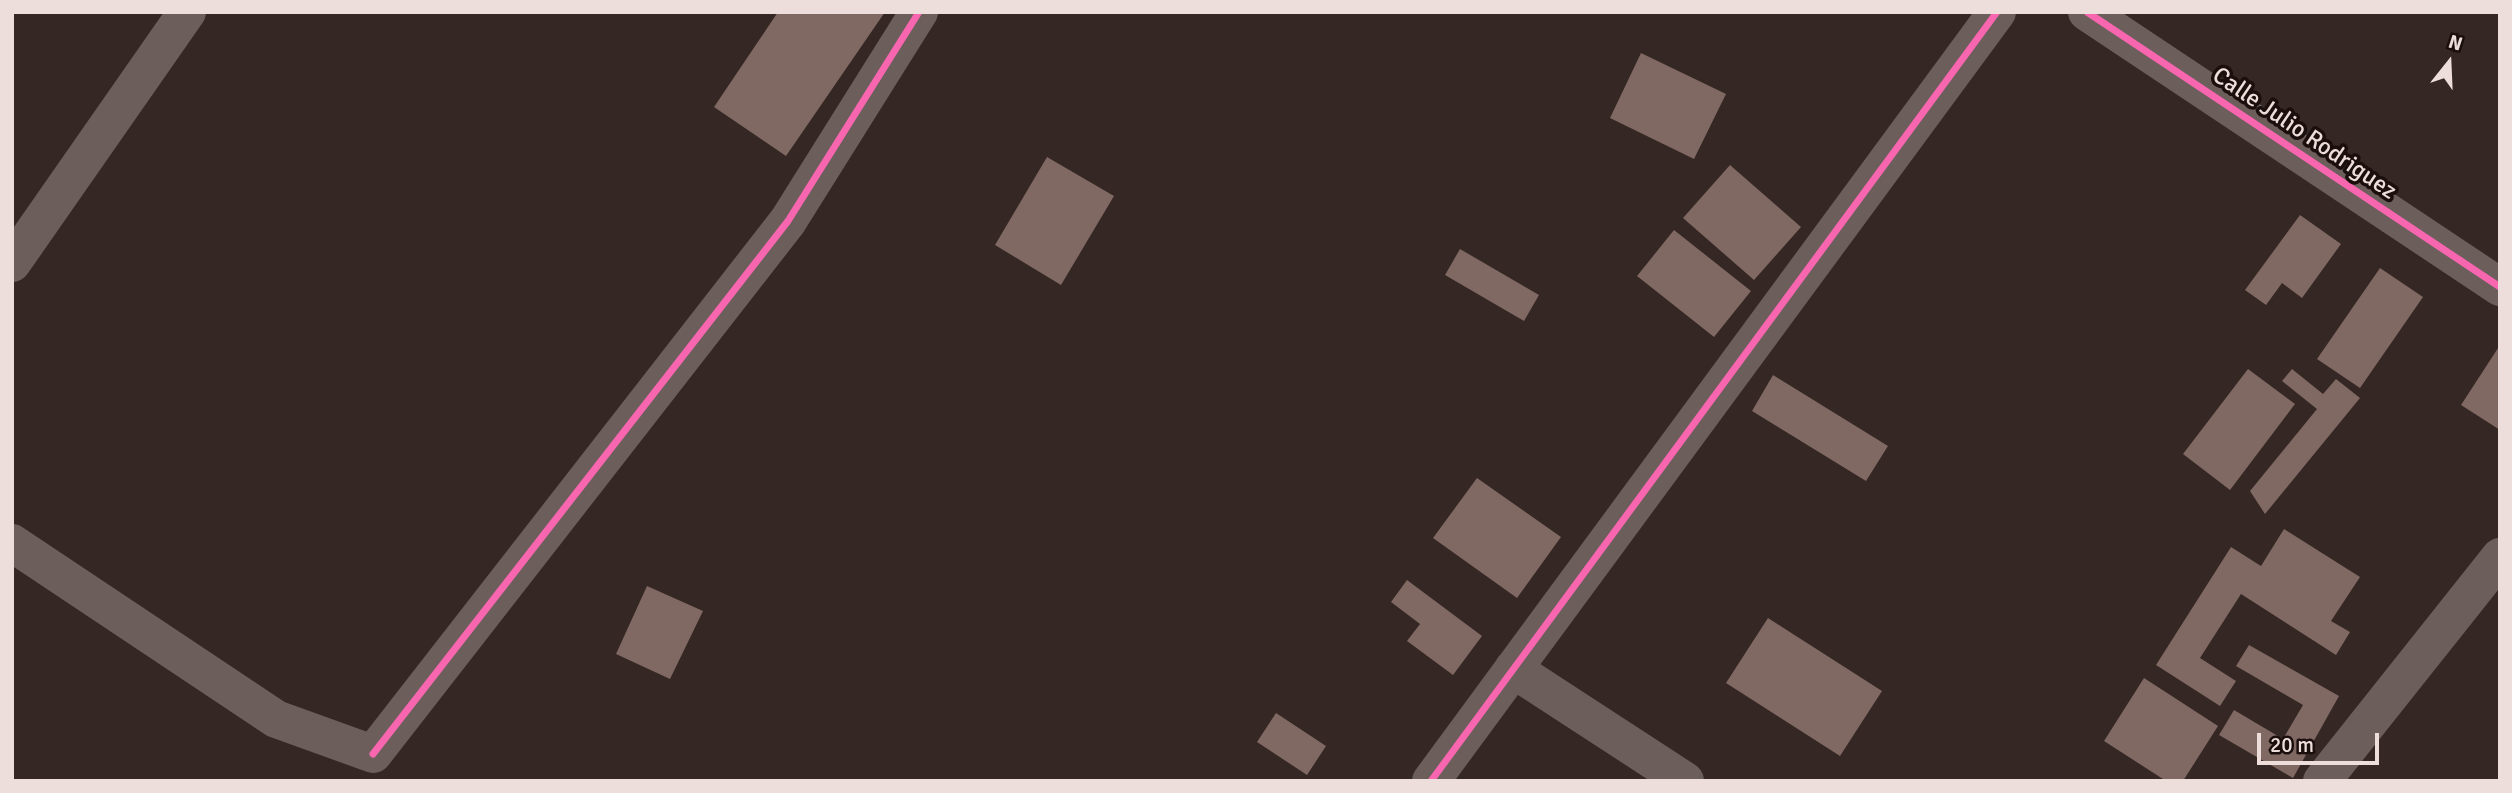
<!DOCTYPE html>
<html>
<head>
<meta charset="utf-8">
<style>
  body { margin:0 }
  #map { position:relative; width:2512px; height:793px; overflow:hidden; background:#342724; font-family:Signika,sans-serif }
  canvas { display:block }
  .frame { position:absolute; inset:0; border:14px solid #eededb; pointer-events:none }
  .north { position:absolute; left:2414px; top:28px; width:70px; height:70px; -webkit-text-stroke:5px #1a0f0d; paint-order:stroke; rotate:18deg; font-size:19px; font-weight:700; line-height:28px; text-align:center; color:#eededb }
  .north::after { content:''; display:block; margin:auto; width:24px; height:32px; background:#eededb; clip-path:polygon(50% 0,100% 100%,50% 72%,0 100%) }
  .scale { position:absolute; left:2257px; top:733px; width:122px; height:32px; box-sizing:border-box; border:4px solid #eededb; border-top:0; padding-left:9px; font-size:21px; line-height:24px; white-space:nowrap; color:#eededb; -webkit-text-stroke:5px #1a0f0d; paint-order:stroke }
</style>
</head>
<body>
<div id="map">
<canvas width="2512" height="793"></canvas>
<div class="frame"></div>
<div class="north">N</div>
<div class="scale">20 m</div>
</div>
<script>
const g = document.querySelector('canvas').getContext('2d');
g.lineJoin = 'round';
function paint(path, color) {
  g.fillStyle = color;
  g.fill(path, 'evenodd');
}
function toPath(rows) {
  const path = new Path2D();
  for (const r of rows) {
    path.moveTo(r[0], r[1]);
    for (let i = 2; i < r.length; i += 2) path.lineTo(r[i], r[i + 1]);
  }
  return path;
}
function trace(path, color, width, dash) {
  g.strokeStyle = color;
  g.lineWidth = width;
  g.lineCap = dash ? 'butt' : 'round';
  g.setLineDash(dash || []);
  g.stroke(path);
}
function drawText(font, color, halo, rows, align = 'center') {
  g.font = font + ' Signika,sans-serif';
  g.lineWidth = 7;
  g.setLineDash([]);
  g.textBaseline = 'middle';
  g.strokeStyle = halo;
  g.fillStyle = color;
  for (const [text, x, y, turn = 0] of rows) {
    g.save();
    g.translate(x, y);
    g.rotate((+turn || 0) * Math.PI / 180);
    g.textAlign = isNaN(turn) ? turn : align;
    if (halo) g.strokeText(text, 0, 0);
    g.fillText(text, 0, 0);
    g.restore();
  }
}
const building = toPath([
  [778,12,885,12,786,156,714,107],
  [1641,53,1726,94,1694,159,1610,118],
  [1047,157,1114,196,1061,285,995,245],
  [1730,165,1801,227,1754,280,1683,218],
  [2300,215,2341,244,2302,298,2282,283,2266,305,2245,290],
  [1674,230,1751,291,1714,337,1637,276],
  [1460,249,1539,295,1524,321,1445,275],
  [2380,268,2423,297,2360,388,2317,359],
  [2500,345,2500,430,2461,405],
  [2248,369,2295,404,2230,490,2183,454],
  [2292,369,2323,394,2336,379,2360,398,2265,514,2250,491,2317,409,2282,381],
  [1773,375,1888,446,1866,481,1752,411],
  [1477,478,1561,537,1517,598,1433,538],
  [2284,529,2360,577,2331,621,2350,632,2336,655,2241,594,2200,658,2236,681,2220,706,2156,665,2231,547,2261,566],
  [1407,580,1482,636,1453,675,1407,641,1420,624,1391,602],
  [647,586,703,611,670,679,616,654],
  [1768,618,1882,691,1840,756,1726,683],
  [2249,645,2339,696,2293,778,2219,735,2234,710,2283,739,2303,705,2236,666],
  [2144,678,2218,726,2183,781,2166,781,2104,741],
  [1276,713,1326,746,1307,775,1257,742]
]);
const minor = toPath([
  [2087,12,2500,287],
  [12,263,187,12],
  [12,543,276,719,373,754,788,221,919,12],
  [1513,669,1685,781],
  [1431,781,1997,12],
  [2322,781,2500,557]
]);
const cycleway = toPath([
  [2087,12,2500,287],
  [373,754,788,221,919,12],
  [1431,781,1997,12]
]);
const streetNames = [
  ["Calle Julio Rodriguez",2304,134,34]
];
paint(building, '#806863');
trace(minor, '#6b5e5b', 38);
trace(cycleway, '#f766af', 7);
drawText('24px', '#eededb', '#1a0f0d', streetNames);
</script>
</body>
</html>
